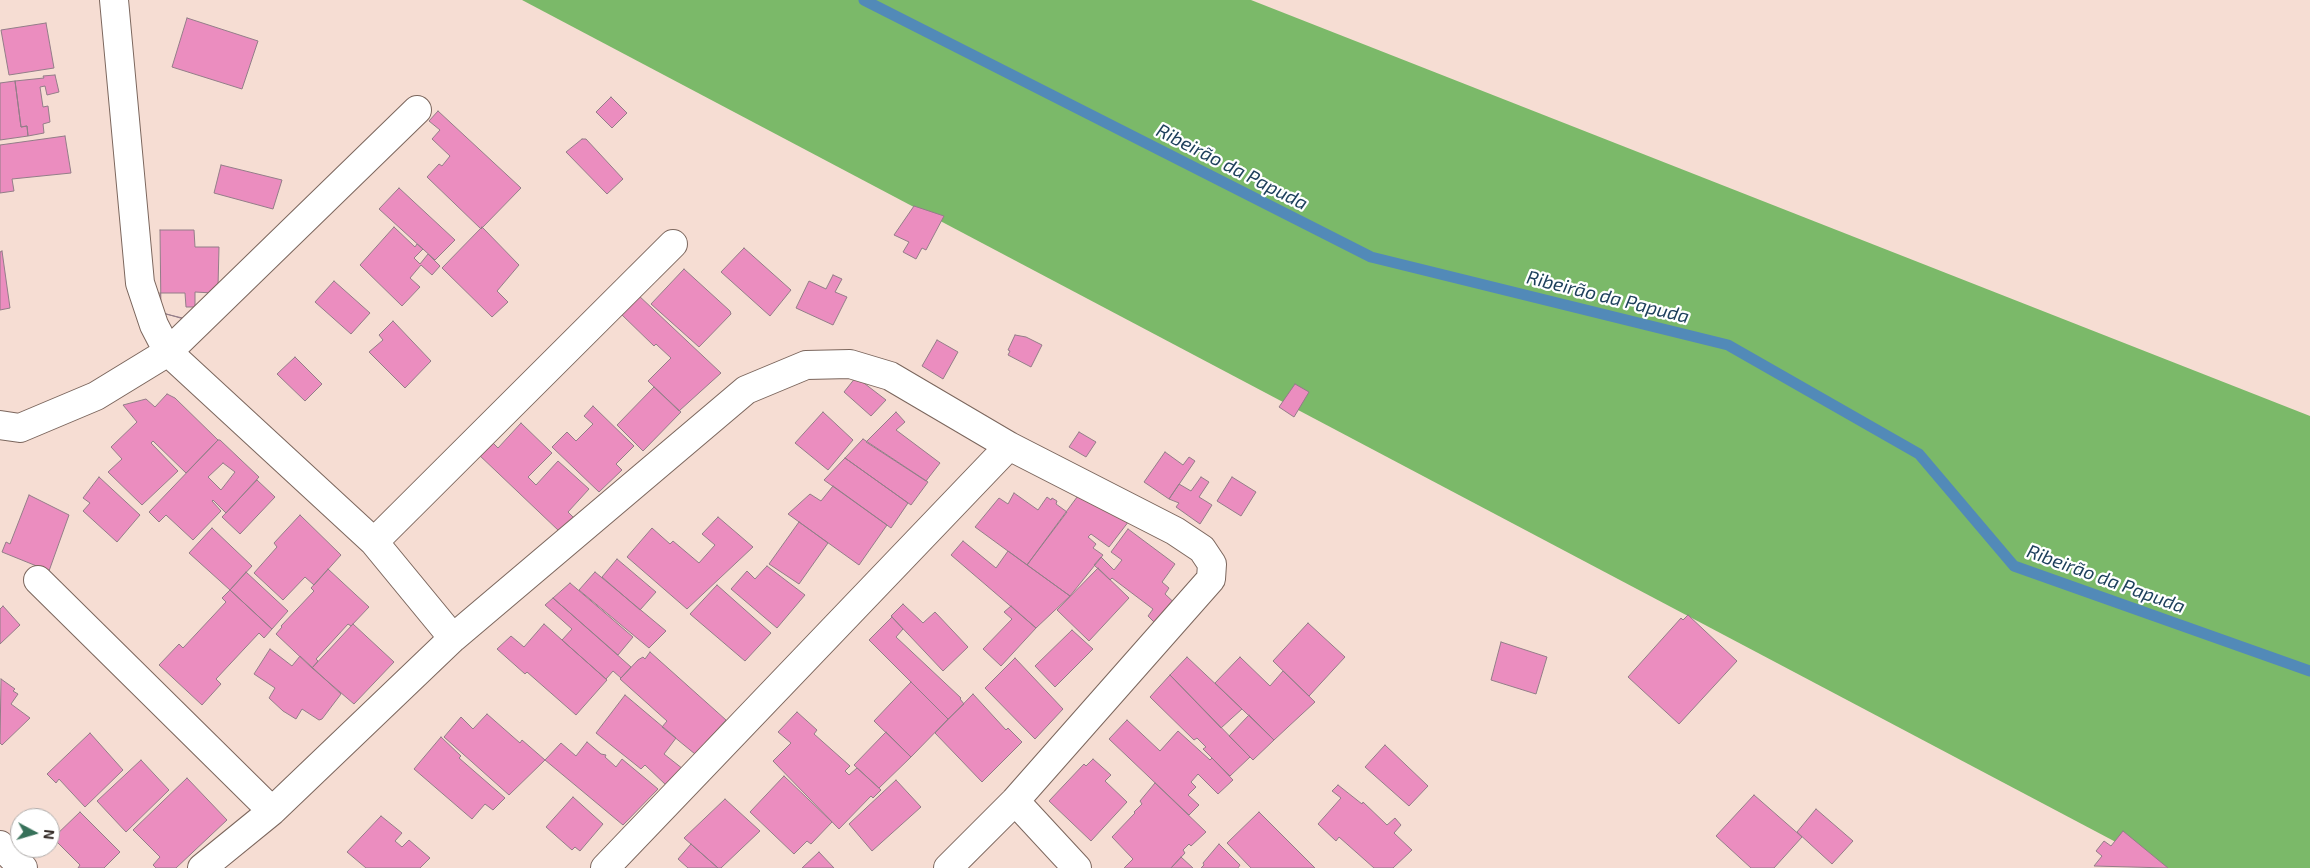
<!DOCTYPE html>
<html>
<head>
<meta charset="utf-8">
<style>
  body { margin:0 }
  #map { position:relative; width:2310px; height:868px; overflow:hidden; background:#f6ddd3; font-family:"Exo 2",sans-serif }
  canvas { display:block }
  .north { position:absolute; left:10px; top:808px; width:50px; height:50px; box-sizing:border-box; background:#fff; border:1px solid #afaba9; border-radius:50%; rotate:96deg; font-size:14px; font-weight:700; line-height:20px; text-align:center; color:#362d29 }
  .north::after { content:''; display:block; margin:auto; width:18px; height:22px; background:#37715a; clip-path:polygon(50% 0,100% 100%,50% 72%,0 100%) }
</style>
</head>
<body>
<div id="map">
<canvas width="2310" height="868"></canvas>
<div class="north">N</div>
</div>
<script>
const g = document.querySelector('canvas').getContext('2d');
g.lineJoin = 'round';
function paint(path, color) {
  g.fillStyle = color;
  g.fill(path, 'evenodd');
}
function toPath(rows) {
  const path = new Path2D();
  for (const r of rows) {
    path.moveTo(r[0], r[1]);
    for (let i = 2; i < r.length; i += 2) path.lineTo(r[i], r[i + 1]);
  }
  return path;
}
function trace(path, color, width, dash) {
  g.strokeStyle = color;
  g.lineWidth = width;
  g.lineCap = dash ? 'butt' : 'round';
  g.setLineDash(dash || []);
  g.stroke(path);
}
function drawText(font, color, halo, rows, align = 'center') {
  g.font = font + ' "Exo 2",sans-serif';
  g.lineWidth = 4.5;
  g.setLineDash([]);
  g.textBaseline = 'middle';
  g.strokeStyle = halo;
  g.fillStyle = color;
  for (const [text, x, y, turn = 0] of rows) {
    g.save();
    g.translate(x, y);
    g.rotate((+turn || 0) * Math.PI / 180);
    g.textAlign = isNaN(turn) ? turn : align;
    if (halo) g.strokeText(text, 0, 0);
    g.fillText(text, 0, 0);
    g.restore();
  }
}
const forest = toPath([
  [522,0,1251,0,2310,416,2310,868,2165,868]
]);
const stream = toPath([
  [864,0,1371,257,1728,345,1919,454,2014,566,2310,671]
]);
const building = toPath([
  [187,18,258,41,242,89,172,67,187,18],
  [46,23,54,68,9,75,1,30,46,23],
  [55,75,59,92,47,95,45,86,40,87,43,107,48,106,50,122,43,124,44,133,28,136,27,126,21,127,15,81,44,78,43,76,55,75],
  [15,81,21,127,27,126,28,136,0,140,0,83,15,81],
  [611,97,627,113,612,128,596,112,611,97],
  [438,111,521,188,481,229,427,177,439,164,442,166,450,156,432,139,440,130,429,121,438,111],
  [65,136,71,173,12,179,14,191,0,193,0,145,65,136],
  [582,139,586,139,623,179,607,194,566,152,582,139],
  [221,165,282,180,273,209,214,193,221,165],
  [399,188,455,240,435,260,379,209,399,188],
  [914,206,944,216,926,250,922,248,916,259,903,252,909,242,894,235,914,206],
  [394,227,415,247,417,244,423,249,414,258,420,264,428,254,440,266,432,275,421,265,410,278,420,287,402,306,360,265,394,227],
  [482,227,519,265,497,291,508,302,492,317,442,268,482,227],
  [160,230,194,230,195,247,219,247,218,287,214,287,213,293,195,292,195,306,197,307,187,319,161,313,160,230],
  [744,248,791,290,770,316,721,272,744,248],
  [2,251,10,308,0,310,0,252,2,251],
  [684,269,730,311,731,314,699,347,651,304,684,269],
  [833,275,842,279,835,292,847,297,833,325,796,308,809,281,826,289,833,275],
  [334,281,370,313,351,334,315,302,334,281],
  [160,293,185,293,186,307,197,307,187,320,160,312,160,293],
  [637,294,721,373,679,411,648,381,671,358,656,344,654,346,620,313,637,294],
  [393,321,431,361,405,388,369,352,383,340,379,335,393,321],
  [1015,335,1026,337,1042,345,1031,367,1008,355,1010,351,1008,350,1015,335],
  [937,340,958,352,943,379,922,366,937,340],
  [295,357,322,384,305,401,277,374,295,357],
  [856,377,886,400,871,416,844,392,856,377],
  [1295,384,1309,392,1294,417,1279,407,1295,384],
  [654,387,681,412,643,451,617,425,654,387],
  [167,394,175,398,218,440,186,473,153,441,151,443,178,471,142,505,108,472,122,459,111,447,137,422,123,405,146,399,155,407,167,394],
  [593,406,634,446,616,464,622,470,599,492,552,447,567,432,576,441,593,424,584,416,593,406],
  [823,412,853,440,828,470,795,443,823,412],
  [896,412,905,422,896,430,940,463,926,481,866,442,896,412],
  [521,423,552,453,528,477,536,485,558,461,589,489,568,512,576,520,559,531,477,453,490,440,498,448,521,423],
  [1079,432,1096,442,1086,457,1069,447,1079,432],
  [863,439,928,482,911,505,845,458,863,439],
  [218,440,220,440,259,477,226,513,213,500,212,501,221,511,193,540,166,515,159,522,149,512,218,440],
  [223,463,235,472,221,490,208,477,223,463],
  [1165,452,1183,465,1189,457,1195,461,1169,499,1144,482,1165,452],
  [845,458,908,503,891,528,824,480,845,458],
  [99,477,140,515,117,542,83,511,90,503,83,498,99,477],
  [1201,477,1209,482,1199,497,1212,505,1200,524,1176,507,1179,503,1169,499,1179,484,1191,491,1201,477],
  [1232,477,1256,492,1241,516,1217,501,1232,477],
  [257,480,275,497,240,534,222,517,257,480],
  [833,486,887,525,859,565,788,514,810,494,821,501,833,486],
  [1083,489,1129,521,1109,547,1091,534,1088,537,1096,544,1093,548,1103,555,1070,596,1027,565,1083,489],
  [1014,493,1038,510,1047,497,1051,500,1052,498,1057,501,1056,504,1067,512,1027,565,975,527,999,498,1008,504,1014,493],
  [29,495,69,515,49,571,2,552,6,542,10,544,29,495],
  [300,515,341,555,314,585,305,577,283,600,254,573,277,547,274,543,300,515],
  [718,517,753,547,687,609,627,557,652,528,670,544,673,541,699,563,715,545,702,534,718,517],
  [799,522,828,543,799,584,769,564,799,522],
  [212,528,252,566,230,590,189,553,212,528],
  [1128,529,1175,564,1162,582,1169,588,1165,594,1182,610,1163,631,1148,616,1153,609,1112,578,1110,580,1094,565,1101,557,1114,570,1122,560,1111,552,1128,529],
  [963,541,996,568,1008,551,1070,596,1036,628,951,555,963,541],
  [617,559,656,592,640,610,602,577,617,559],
  [767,566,805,595,777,628,731,589,747,571,755,579,767,566],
  [1098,568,1129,598,1089,641,1057,610,1098,568],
  [328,569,369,607,351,626,348,624,316,659,318,661,312,668,276,634,282,627,281,626,314,591,311,588,328,569],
  [246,572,288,611,272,629,230,590,246,572],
  [595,572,666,631,649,648,579,590,595,572],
  [570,583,633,637,618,655,553,598,570,583],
  [717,585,771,633,745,661,690,614,717,585],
  [230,590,272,629,264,638,259,633,216,679,221,684,202,705,159,665,179,644,183,648,226,602,222,598,230,590],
  [553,598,631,667,621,678,613,671,606,679,562,640,572,629,545,605,553,598],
  [903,604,923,623,935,612,968,647,943,671,891,616,903,604],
  [3,606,20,625,0,644,0,609,3,606],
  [1011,606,1036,628,1001,666,983,649,1012,619,1004,612,1011,606],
  [1688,615,1737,661,1679,724,1628,677,1681,618,1683,620,1688,615],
  [892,617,903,629,896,637,961,698,960,699,964,704,948,719,869,640,892,617],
  [1308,623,1345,657,1309,696,1273,661,1308,623],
  [353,624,394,662,354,704,312,668,353,624],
  [544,624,607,680,576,715,527,672,525,674,497,649,511,636,524,647,544,624],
  [1072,630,1093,649,1055,687,1035,666,1072,630],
  [1501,642,1547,657,1536,694,1491,680,1501,642],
  [270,649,292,666,300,656,341,694,322,719,319,720,302,709,296,719,283,711,269,698,275,688,254,674,270,649],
  [650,652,726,720,695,754,662,727,667,721,620,679,638,660,643,657,645,659,650,652],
  [1187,657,1242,709,1221,728,1170,675,1187,657],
  [1240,657,1270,686,1283,671,1315,702,1274,740,1215,683,1240,657],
  [1015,658,1063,709,1035,739,985,688,1015,658],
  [1170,675,1250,757,1230,776,1203,749,1206,747,1197,738,1194,740,1150,697,1170,675],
  [1,679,15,689,13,691,18,694,11,704,30,718,2,745,0,743,1,679],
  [911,682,948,719,911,757,874,721,911,682],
  [973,694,1006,730,1008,728,1022,742,982,782,935,733,973,694],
  [625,695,676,738,664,754,683,769,667,786,645,765,641,769,596,733,625,695],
  [797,712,817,730,814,734,850,766,845,771,849,775,857,768,881,790,873,798,871,796,839,829,773,761,791,743,778,732,797,712],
  [487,714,520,743,522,740,545,760,509,795,444,737,461,717,473,729,487,714],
  [1249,715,1274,740,1253,760,1229,736,1249,715],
  [1127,720,1160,751,1178,731,1210,760,1212,758,1233,780,1218,794,1198,774,1191,782,1196,787,1188,795,1199,805,1189,815,1109,739,1127,720],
  [886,732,911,757,879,788,854,765,886,732],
  [90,733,123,770,85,807,59,779,56,783,47,774,90,733],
  [441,737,461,756,459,758,505,798,493,810,485,804,472,819,414,769,441,737],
  [587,742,601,754,606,755,605,757,616,767,622,759,658,789,623,825,545,760,561,743,576,756,587,742],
  [1385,745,1428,786,1409,806,1365,767,1385,745],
  [1093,759,1111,775,1105,781,1127,802,1091,841,1049,801,1084,764,1086,766,1093,759],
  [141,760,169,790,126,832,97,801,141,760],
  [784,776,832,822,811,844,807,841,794,854,750,812,784,776],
  [187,778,227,820,176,868,156,868,153,865,160,857,133,830,187,778],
  [896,780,921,807,872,851,849,824,896,780],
  [1155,783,1206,832,1191,846,1189,844,1183,850,1185,853,1171,868,1124,868,1133,859,1112,837,1135,813,1134,812,1142,804,1140,801,1155,783],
  [1338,785,1362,804,1363,802,1387,825,1395,818,1401,825,1394,833,1412,850,1393,868,1374,868,1339,837,1336,841,1318,824,1341,798,1332,791,1338,785],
  [1754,795,1802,837,1774,868,1751,868,1716,836,1754,795],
  [573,797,603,824,580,851,575,847,572,850,546,827,573,797],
  [725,799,760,831,721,868,718,868,684,838,725,799],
  [1816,809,1853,841,1832,864,1797,832,1816,809],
  [80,812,120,852,104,868,78,868,80,865,53,838,80,812],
  [1259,812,1315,868,1251,868,1227,843,1259,812],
  [381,816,402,833,395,841,402,847,409,840,430,858,420,868,366,868,347,852,381,816],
  [2123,831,2168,868,2094,866,2102,856,2096,851,2104,841,2111,846,2123,831],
  [691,844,718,868,688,868,678,859,691,844],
  [1219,844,1240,865,1238,868,1201,868,1204,865,1203,863,1219,844],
  [819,852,834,868,802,868,819,852],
  [1181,857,1193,868,1171,868,1181,857]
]);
const minor = toPath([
  [114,0,140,283,154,325,168,352,374,542,453,638],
  [0,425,20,428,96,396,168,352,417,110],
  [374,542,673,244],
  [38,580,272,811],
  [1015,801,1077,868],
  [0,845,23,868],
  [202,868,272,811,453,638,746,390,806,365,850,364,890,376,1009,446,1175,531,1202,549,1212,564,1211,579,1015,801,948,868],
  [605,868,1009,446]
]);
const waterNames = [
  ["Ribeirão da Papuda",1232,167,27],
  ["Ribeirão da Papuda",1608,297,14],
  ["Ribeirão da Papuda",2106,579,20]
];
paint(forest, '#7bb969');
trace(stream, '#528ab8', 11);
paint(building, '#eb8dbf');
trace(building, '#937d88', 1);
trace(minor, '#7b665d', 30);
trace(minor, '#fff', 28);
drawText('italic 19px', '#1e405c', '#fff', waterNames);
</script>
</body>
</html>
